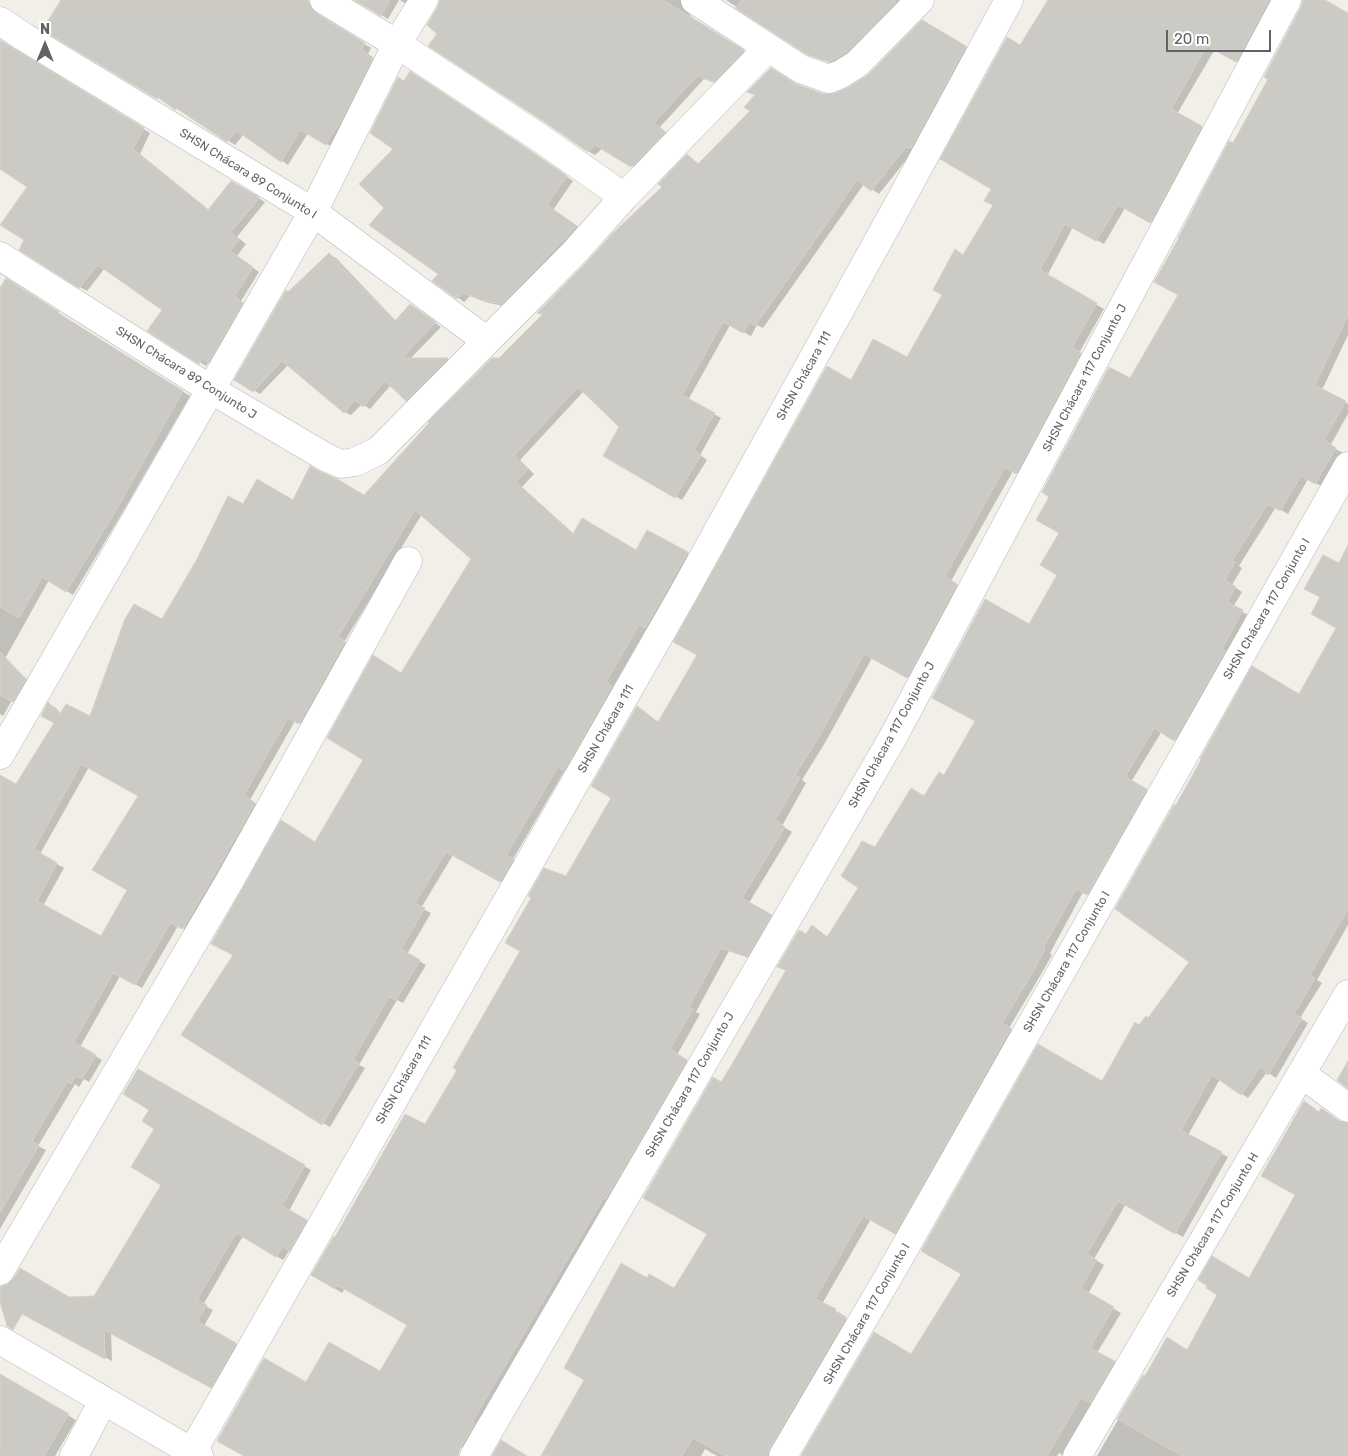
<!DOCTYPE html>
<html>
<head>
<meta charset="utf-8">
<style>
  body { margin:0 }
  #map { position:relative; width:1348px; height:1456px; overflow:hidden; background:#f1efe8; font-family:Rubik,sans-serif }
  canvas { display:block }
  .north { position:absolute; left:20px; top:20px; width:50px; height:50px; -webkit-text-stroke:4px #fff; paint-order:stroke; rotate:0deg; font-size:14px; font-weight:700; line-height:20px; text-align:center; color:#5f6368 }
  .north::after { content:''; display:block; margin:auto; width:18px; height:22px; background:#5f6368; clip-path:polygon(50% 0,100% 100%,50% 72%,0 100%) }
  .scale { position:absolute; left:1166px; top:30px; width:105px; height:22px; box-sizing:border-box; border:2px solid #5f6368; border-top:0; padding-left:6px; font-size:15px; line-height:18px; white-space:nowrap; color:#5f6368; -webkit-text-stroke:4px #fff; paint-order:stroke }
</style>
</head>
<body>
<div id="map">
<canvas width="1348" height="1456"></canvas>
<div class="north">N</div>
<div class="scale">20 m</div>
</div>
<script>
const g = document.querySelector('canvas').getContext('2d');
g.lineJoin = 'round';
function paint(path, color) {
  g.fillStyle = color;
  g.fill(path, 'evenodd');
}
function toPath(rows) {
  const path = new Path2D();
  for (const r of rows) {
    path.moveTo(r[0], r[1]);
    for (let i = 2; i < r.length; i += 2) path.lineTo(r[i], r[i + 1]);
  }
  return path;
}
function trace(path, color, width, dash) {
  g.strokeStyle = color;
  g.lineWidth = width;
  g.lineCap = dash ? 'butt' : 'round';
  g.setLineDash(dash || []);
  g.stroke(path);
}
function drawText(font, color, halo, rows, align = 'center') {
  g.font = font + ' Rubik,sans-serif';
  g.lineWidth = 4;
  g.setLineDash([]);
  g.textBaseline = 'middle';
  g.strokeStyle = halo;
  g.fillStyle = color;
  for (const [text, x, y, turn = 0] of rows) {
    g.save();
    g.translate(x, y);
    g.rotate((+turn || 0) * Math.PI / 180);
    g.textAlign = isNaN(turn) ? turn : align;
    if (halo) g.strokeText(text, 0, 0);
    g.fillText(text, 0, 0);
    g.restore();
  }
}
const shadow = toPath([
  [63,0,295,0,310,5,316,8,317,13,323,19,371,48,368,54,379,62,334,148,308,133,288,165,244,134,235,145,183,111,182,112,165,101,165,102,44,29],
  [357,0,399,0,388,19],
  [400,0,415,0,411,7],
  [441,0,687,0,686,3,688,13,694,19,750,55,721,85,704,79,660,127,671,137,639,170,603,148,595,155,588,151,439,33,438,9],
  [726,0,903,0,836,65,816,58,809,54],
  [1050,0,1279,0,1244,65,1215,49,1177,114,1208,131,1158,226,1125,208,1104,244,1073,227,1047,276,1104,309,1079,353,1087,358,1024,477,1013,471,951,581,964,589,915,681,872,658,826,741,802,780,806,783,782,826,792,832,749,903,778,920,755,960,729,951,696,1012,700,1014,677,1055,693,1065,469,1450,448,1443,441,1456,246,1456,306,1384,381,1373,409,1324,345,1288,342,1293,313,1275,335,1238,426,1126,613,798,638,707,659,723,851,381,907,359,964,256,994,205,993,188,1021,47],
  [1304,0,1323,0,1348,14,1348,335,1322,390,1348,404,1348,414,1330,446,1343,453,1323,487,1308,479,1288,514,1276,507,1239,566,1242,568,1232,585,1242,592,1233,607,1250,616,1182,744,1162,731,1131,782,1153,794,1095,898,1083,892,1050,953,1052,955,1040,976,1009,1028,1018,1033,902,1237,871,1219,822,1304,842,1314,841,1316,853,1323,776,1456,717,1456,705,1449,701,1456,543,1456,647,1279,674,1290,709,1234,722,1083,786,971,779,967,807,936,819,931,828,937,860,888,876,849,944,777,1059,574,1060,533,1131,379,1179,295,1234,145,1270,79,1302,8],
  [923,21,973,51,914,150,879,194,864,184,763,328,757,325,751,336,730,325,688,400,721,418,700,455,707,460,682,500,605,456,620,427,584,391,520,460,534,474,522,487,574,534,637,552,647,532,695,557,653,631,647,628,613,687,618,691,571,774,565,770,513,859,520,863,508,885,453,855,421,908,431,913,407,954,426,965,403,1003,397,1000,359,1065,365,1068,330,1127,323,1123,315,844,364,759,401,674,473,559,422,514,344,642,352,646,307,726,295,721,250,800,262,808,190,932,178,926,142,988,120,976,80,1047,102,1060,89,1082,84,1079,79,1087,75,1084,38,1146,46,1150,0,1229,0,790,16,786,56,723,49,704,56,708,61,714,91,718,162,621,243,506,365,496,543,315,539,313,664,187,687,156,700,165,752,111,756,96,749,92,797,85,824,95,835,95,850,88,869,76],
  [89,767,139,795,129,889,101,938,43,906,64,868,40,854],
  [0,42,150,133,140,154,209,210,232,182,265,202,237,237,246,244,237,256,259,272,241,301,249,307,215,366,209,362,206,366,200,362,163,309,105,268,87,291,80,287,25,240,29,187,0,168],
  [535,154,573,181,553,210,583,230,509,307,489,303,470,296,464,302,434,280],
  [329,255,336,258,396,321,417,309,441,327,410,359,448,359,453,363,413,404,406,400,391,385,370,409,362,404,351,415,345,412,288,365,260,394,236,379,289,293],
  [13,284,65,317,64,318,190,396,121,515,73,595,49,580,2,664,25,677,32,684,20,705,12,700,3,716,0,714,0,290],
  [1348,569,1348,925,1317,980,1322,983,1300,1018,1308,1023,1276,1078,1267,1072,1248,1098,1220,1079,1188,1135,1228,1157,1183,1237,1126,1204,1094,1259,1104,1265,1088,1294,1121,1313,1097,1353,1121,1366,1064,1456,1059,1453,1057,1456,803,1456,912,1355,1102,1082,1139,1026,1149,1019,1191,961,1176,807,1299,695,1338,628],
  [139,1071,311,1170,289,1211,313,1225,296,1255,289,1251,283,1260,243,1236,203,1305,213,1310,204,1326,243,1348,218,1391,111,1333,112,1361,11,1307,69,1298,95,1297,163,1185,156,1128],
  [1322,1109,1342,1123,1348,1124,1348,1456,1097,1456,1143,1377,1145,1378,1188,1351,1249,1279,1297,1195],
  [6,1379,76,1420,55,1456,0,1456,0,1389]
]);
const building = toPath([
  [61,0,308,0,311,8,316,13,365,43,362,49,373,58,343,117,326,145,300,130,281,162,237,131,227,142,176,108,175,110,158,97,157,99,42,30,61,0],
  [354,0,390,0,381,16,354,0],
  [440,0,663,0,744,50,714,82,697,76,654,123,665,133,631,167,595,145,588,152,546,123,428,46,437,34,427,25,437,8,440,0],
  [742,0,894,0,896,2,847,52,829,62,808,55,735,8,742,0],
  [1048,0,1269,0,1236,62,1207,46,1171,109,1202,126,1150,223,1118,205,1096,241,1065,224,1040,270,1097,303,1072,348,1081,352,1016,474,1005,467,945,576,957,584,907,678,864,654,819,737,795,775,800,778,775,820,785,827,742,898,772,915,747,957,721,948,689,1007,693,1009,670,1049,687,1060,616,1182,605,1199,603,1199,472,1422,475,1424,460,1448,458,1456,244,1456,217,1441,264,1358,306,1382,329,1342,380,1371,407,1325,337,1285,335,1289,311,1275,334,1236,335,1237,405,1114,425,1124,457,1070,453,1068,520,951,505,943,531,898,528,896,544,868,566,876,611,798,591,786,637,706,658,722,697,655,673,642,827,366,851,380,873,339,907,357,942,295,933,290,955,249,963,255,993,205,984,201,991,189,940,159,1007,37,1020,45,1048,0],
  [1303,0,1325,0,1348,13,1348,315,1315,385,1346,401,1324,440,1336,448,1315,484,1301,476,1280,511,1268,504,1232,561,1235,562,1225,580,1236,587,1227,602,1243,610,1222,649,1225,651,1174,741,1154,728,1125,777,1147,789,1087,895,1076,889,1043,948,1045,949,1033,972,1002,1023,1011,1028,895,1234,863,1216,815,1299,836,1309,835,1311,846,1317,770,1448,767,1456,725,1456,693,1438,682,1456,541,1456,584,1380,564,1368,621,1263,647,1278,649,1274,674,1288,707,1234,643,1198,713,1077,721,1082,731,1066,786,970,777,967,799,930,806,934,812,925,827,937,858,888,841,876,862,841,875,847,911,788,924,796,939,772,944,775,975,721,932,698,985,599,1029,624,1057,575,1040,565,1059,533,1036,520,1049,497,1042,492,1109,367,1130,378,1178,295,1154,282,1179,238,1178,238,1229,141,1233,143,1268,79,1264,77,1301,7,1303,0],
  [922,20,966,46,911,148,906,147,871,191,857,180,755,326,750,322,743,333,723,322,682,395,715,413,694,450,701,455,675,498,603,456,619,427,578,387,514,456,528,469,516,482,573,534,582,518,636,550,647,530,688,552,645,628,639,625,606,682,612,686,564,771,558,767,506,855,514,858,500,882,446,852,415,903,425,908,401,949,420,960,396,1000,389,997,353,1060,359,1063,322,1125,181,1035,233,955,211,944,281,820,315,842,363,760,327,738,373,655,401,673,471,559,415,510,338,637,345,641,299,724,288,718,244,795,255,803,183,929,170,923,135,985,113,973,74,1042,96,1055,82,1079,76,1076,71,1084,67,1082,32,1141,39,1145,0,1213,0,775,16,784,54,723,41,716,48,702,60,714,66,704,90,716,125,619,134,604,162,619,197,559,228,496,243,504,257,479,293,500,310,466,321,472,337,479,364,495,429,423,428,422,492,358,499,358,543,314,537,313,584,265,614,232,662,187,658,184,687,154,698,164,750,111,744,107,755,95,747,92,771,68,796,84,824,94,835,93,849,87,868,75,922,20],
  [81,764,138,796,92,870,127,890,101,936,37,901,57,863,34,849,81,764],
  [0,40,144,128,133,149,208,210,231,181,259,197,254,205,231,232,239,240,230,251,253,267,235,296,243,303,208,363,202,359,199,364,147,331,162,310,98,265,79,288,19,250,24,240,0,225,27,187,0,169,0,40],
  [410,71,528,149,567,176,547,205,577,226,502,304,481,300,463,293,457,299,432,281,438,274,369,225,384,208,359,184,393,149,370,133,398,77,404,81,410,71],
  [329,253,395,321,410,304,436,322,402,358,448,358,406,401,385,381,363,407,355,400,344,413,282,361,253,392,234,380,286,290,288,292,329,253],
  [6,278,59,312,58,313,183,391,115,512,66,592,42,577,19,618,0,607,0,288,6,278],
  [1348,545,1348,909,1310,975,1315,978,1294,1014,1302,1018,1268,1075,1260,1067,1241,1095,1212,1075,1181,1130,1222,1152,1175,1234,1118,1201,1087,1254,1097,1260,1081,1288,1114,1307,1090,1348,1115,1361,1090,1403,1081,1398,1047,1456,801,1456,874,1332,911,1354,961,1274,921,1251,1038,1044,1102,1081,1135,1022,1139,1025,1146,1016,1148,1018,1189,962,1115,909,1174,805,1176,805,1201,760,1200,759,1252,666,1299,694,1336,628,1311,614,1320,597,1304,589,1323,555,1339,563,1348,545],
  [0,652,26,679,13,702,0,695,0,652],
  [1348,1061,1348,1089,1337,1080,1348,1061],
  [138,1069,305,1165,282,1206,307,1220,289,1252,283,1246,276,1257,236,1233,197,1300,207,1305,197,1321,236,1343,211,1388,104,1330,105,1359,22,1314,13,1330,7,1326,0,1302,0,1287,8,1284,13,1279,20,1268,69,1297,94,1296,161,1185,131,1167,154,1129,142,1121,149,1110,123,1094,138,1069],
  [1304,1101,1319,1112,1321,1108,1339,1121,1348,1123,1348,1456,1182,1456,1117,1419,1143,1375,1145,1376,1167,1337,1187,1350,1217,1295,1206,1288,1207,1286,1198,1280,1212,1256,1249,1278,1295,1195,1261,1176,1304,1101],
  [0,1374,69,1414,44,1456,0,1456,0,1374],
  [501,1440,527,1456,492,1456,501,1440]
]);
const street = toPath([
  [324,0,397,44,537,136,624,197],
  [695,0,801,69,829,79,841,74,857,64,920,0],
  [0,21,24,37,313,212,487,341],
  [0,256,210,389,327,458,341,464,355,462,378,451,573,254,624,197,768,48],
  [0,755,313,212,397,44,424,0],
  [1302,1074,1348,1108],
  [0,1271,229,882,408,561],
  [0,1340,199,1456],
  [192,1452,683,594,899,203,1009,0],
  [74,1456,103,1401],
  [474,1456,892,739,1287,0],
  [783,1456,887,1279,1348,466],
  [1077,1456,1348,994]
]);
const streetNames = [
  ["SHSN Chácara 89 Conjunto I",248,174,32],
  ["SHSN Chácara 89 Conjunto J",186,373,32],
  ["SHSN Chácara 111",804,376,-61],
  ["SHSN Chácara 117 Conjunto J",1085,378,-62],
  ["SHSN Chácara 117 Conjunto I",1267,609,-60],
  ["SHSN Chácara 111",606,729,-60],
  ["SHSN Chácara 117 Conjunto J",892,735,-61],
  ["SHSN Chácara 117 Conjunto I",1067,962,-60],
  ["SHSN Chácara 111",404,1080,-60],
  ["SHSN Chácara 117 Conjunto J",690,1085,-60],
  ["SHSN Chácara 117 Conjunto H",1213,1225,-59],
  ["SHSN Chácara 117 Conjunto I",867,1314,-60]
];
paint(shadow, '#0003');
paint(building, '#cccac5');
trace(building, '#d6d1c6', 1);
trace(street, '#b5b8bc', 29);
trace(street, '#fff', 28);
drawText('12px', '#5f6368', '#fff', streetNames);
</script>
</body>
</html>
